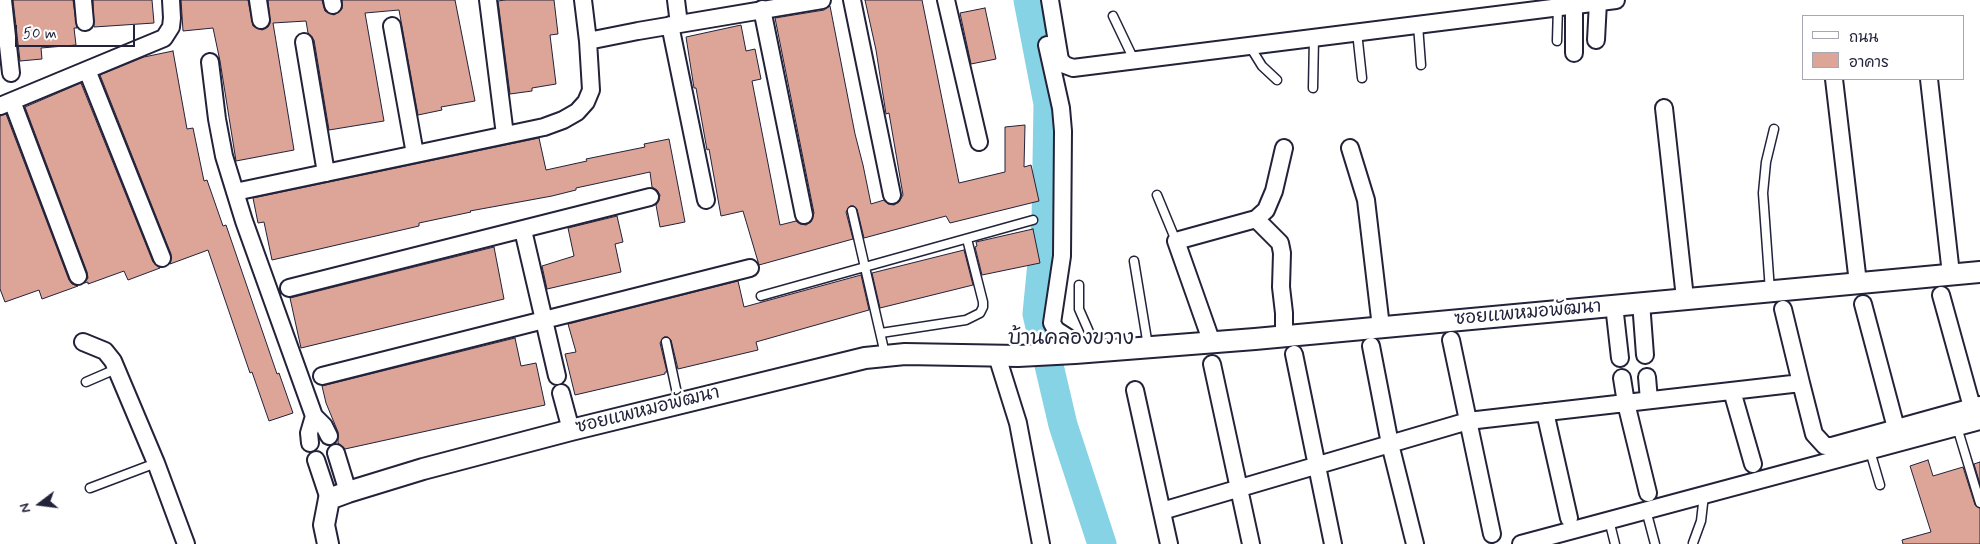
<!DOCTYPE html>
<html>
<head>
<meta charset="utf-8">
<style>
  body { margin:0 }
  #map { position:relative; width:1980px; height:544px; overflow:hidden; background:#fff; font-family:Mynerve,"Playpen Sans Thai",sans-serif }
  canvas { display:block }
  .legend { position:absolute; left:1802px; top:15px; width:162px; height:65px; box-sizing:border-box; background:#fff; border:1px solid #a7a7b1; margin:0; padding:6px 9px; list-style:none; font-size:15px; color:#22223b }
  .legend li { display:flex; align-items:center; gap:10px; height:25px }
  .legend b { width:25px; border:1px solid #a7a7b1 }
  .north { position:absolute; left:15px; top:479px; width:50px; height:50px; -webkit-text-stroke:4px #fff; paint-order:stroke; rotate:255deg; font-size:14px; font-weight:700; line-height:20px; text-align:center; color:#22223b }
  .north::after { content:''; display:block; margin:auto; width:18px; height:22px; background:#22223b; clip-path:polygon(50% 0,100% 100%,50% 72%,0 100%) }
  .scale { position:absolute; left:15px; top:25px; width:120px; height:22px; box-sizing:border-box; border:2px solid #22223b; border-top:0; padding-left:6px; font-size:15px; line-height:18px; white-space:nowrap; color:#22223b; -webkit-text-stroke:4px #fff; paint-order:stroke }
</style>
</head>
<body>
<div id="map">
<canvas width="1980" height="544"></canvas>
<ul class="legend">
<li><b style="height:6px;background:#fff"></b>ถนน</li>
<li><b style="height:14px;background:#dda597"></b>อาคาร</li>
</ul>
<div class="north">N</div>
<div class="scale">50 m</div>
</div>
<script>
const g = document.querySelector('canvas').getContext('2d');
g.lineJoin = 'round';
function toPath(rows) {
  const path = new Path2D();
  for (const r of rows) {
    path.moveTo(r[0], r[1]);
    for (let i = 2; i < r.length; i += 2) path.lineTo(r[i], r[i + 1]);
  }
  return path;
}
function trace(path, color, width, dash) {
  g.strokeStyle = color;
  g.lineWidth = width;
  g.lineCap = dash ? 'butt' : 'round';
  g.setLineDash(dash || []);
  g.stroke(path);
}
function paint(path, color) {
  g.fillStyle = color;
  g.fill(path, 'evenodd');
}
function drawText(font, color, halo, rows, align = 'center') {
  g.font = font + ' Mynerve,"Playpen Sans Thai",sans-serif';
  g.lineWidth = 5;
  g.setLineDash([]);
  g.textBaseline = 'middle';
  g.strokeStyle = halo;
  g.fillStyle = color;
  for (const [text, x, y, turn = 0] of rows) {
    g.save();
    g.translate(x, y);
    g.rotate((+turn || 0) * Math.PI / 180);
    g.textAlign = isNaN(turn) ? turn : align;
    if (halo) g.strokeText(text, 0, 0);
    g.fillText(text, 0, 0);
    g.restore();
  }
}
const river = toPath([
  [1028,0,1048,104,1046,222,1037,314,1063,425,1102,544]
]);
const building = toPath([
  [13,0,73,0,77,28,74,28,76,45,41,48,42,59,20,61,13,0],
  [93,0,152,0,154,23,94,27,93,0],
  [181,0,248,0,253,26,262,30,268,27,270,23,268,0,322,0,325,11,334,15,342,9,342,0,455,0,475,101,441,107,442,110,418,115,399,10,365,13,384,121,329,130,314,40,308,33,306,21,273,23,294,150,236,161,220,61,213,28,183,31,181,0],
  [505,0,554,0,558,34,550,35,556,84,532,88,532,91,510,94,498,1,505,0],
  [865,0,922,0,959,183,1005,172,1005,127,1025,125,1024,167,1031,165,1039,201,950,223,946,216,864,238,857,209,854,206,850,206,846,212,853,239,759,265,743,211,721,216,709,149,707,150,696,88,694,88,686,37,741,25,746,51,755,49,761,79,752,81,780,225,796,221,800,224,806,225,811,222,814,213,775,18,824,10,830,6,855,134,863,165,871,204,884,200,888,204,894,205,899,202,903,195,889,113,886,114,876,50,865,0],
  [985,8,996,59,971,64,960,13,985,8],
  [173,51,187,129,193,128,204,181,207,180,223,226,226,225,277,374,279,373,293,413,269,421,252,372,250,373,208,250,170,264,171,254,100,75,144,57,173,51],
  [81,83,153,262,160,268,128,280,124,271,88,284,88,282,84,283,88,278,87,272,25,107,81,83],
  [6,114,69,280,72,284,78,286,42,299,39,290,5,302,0,289,0,116,6,114],
  [539,138,546,170,587,161,586,159,645,147,644,144,669,139,685,222,660,227,656,205,659,200,660,195,657,190,652,187,650,172,576,188,576,190,552,196,470,211,471,212,419,223,419,226,272,260,264,222,258,223,253,198,539,138],
  [617,216,623,242,615,244,621,272,547,289,542,266,574,256,568,228,617,216],
  [1033,229,1040,263,982,275,975,247,977,246,976,242,1033,229],
  [494,247,504,299,301,348,290,298,494,247],
  [964,250,973,285,880,308,872,273,964,250],
  [861,275,869,310,756,342,758,350,678,369,671,340,668,337,664,337,660,343,667,372,665,372,665,374,575,395,565,354,576,352,568,324,738,281,744,307,861,275],
  [515,338,521,366,536,363,545,405,345,449,338,443,338,432,326,403,322,386,515,338],
  [1928,460,1933,476,1963,467,1975,505,1980,508,1980,544,1903,544,1902,540,1931,532,1910,466,1928,460],
  [1980,462,1980,484,1974,464,1980,462]
]);
const service = toPath([
  [1113,16,1134,60],
  [1418,25,1421,65],
  [1357,32,1362,78],
  [1557,41,1558,6],
  [1249,45,1262,66,1277,80],
  [1313,88,1314,38],
  [1157,195,1176,241],
  [852,211,885,354],
  [1134,261,1148,346],
  [1079,285,1079,309,1097,350],
  [1770,291,1763,193,1766,162,1774,129],
  [761,296,1033,220],
  [881,333,966,320,980,313,983,307,983,302,967,239],
  [666,342,679,403],
  [86,382,116,369],
  [1957,427,1980,503],
  [1870,451,1880,485],
  [90,488,156,463],
  [1646,510,1655,544],
  [1609,520,1615,544],
  [1693,543,1701,521,1704,495]
]);
const minor = toPath([
  [3,0,11,73],
  [83,0,85,22],
  [258,0,261,20],
  [332,0,333,5],
  [488,0,505,135],
  [583,0,588,41],
  [676,0,679,24],
  [852,0,892,195],
  [946,0,979,142],
  [1050,0,1060,60,1065,65,1073,68,1616,0],
  [1574,5,1574,53],
  [762,9,804,215],
  [670,25,706,200],
  [392,26,415,154],
  [1596,40,1598,2],
  [304,42,326,173],
  [1047,45,1061,108,1063,131,1062,256,1052,323,1056,330,1073,341,1085,353],
  [210,62,217,119,224,156,244,221,314,416,324,426,329,436],
  [87,70,162,258],
  [1834,79,1858,283],
  [1929,79,1951,274],
  [12,101,78,276],
  [0,106,164,38,171,27,172,18,171,0],
  [1664,108,1685,298],
  [1350,148,1366,200,1381,327],
  [235,192,544,127,563,120,577,112,586,102,591,90,588,41,638,31,822,0],
  [1256,219,1280,243,1282,253,1281,287,1284,313,1284,337],
  [523,230,557,376],
  [289,288,650,197],
  [1941,295,1972,407],
  [1641,302,1645,355],
  [1863,304,1896,428],
  [1614,305,1620,358],
  [1783,309,1801,383],
  [1451,340,1492,534],
  [83,342,105,351,113,361,156,463,186,544],
  [1212,343,1176,241,1256,219,1266,210,1274,191,1284,148],
  [1371,346,1390,444,1415,544],
  [1294,354,1333,544],
  [997,356,1018,423,1041,544],
  [1212,364,1251,544],
  [322,376,750,268],
  [1647,377,1649,400],
  [1622,378,1626,403,1648,493],
  [1135,390,1169,544],
  [1732,391,1753,464],
  [561,393,571,430],
  [1545,412,1569,518],
  [310,443,309,433,314,416],
  [336,453,348,492],
  [316,460,329,499],
  [1162,511,1468,421,1801,383,1814,434,1825,446,1832,446,1980,405],
  [1521,544,1980,421]
]);
const tertiary = toPath([
  [328,544,324,525,329,499,348,492,423,469,571,430,865,358,905,354,1018,356,1075,353,1255,339,1980,272]
]);
const streetNames = [
  ["ซอยแพหมอพัฒนา",1528,314,-5],
  ["ซอยแพหมอพัฒนา",648,411,-14]
];
const quarterNames = [
  ["บ้านคลองขวาง",1071,340]
];
trace(river, '#85d3e4', 29);
paint(building, '#dda597');
trace(building, '#22223b', 1);
trace(service, '#22223b', 11);
trace(minor, '#22223b', 20);
trace(tertiary, '#22223b', 24);
trace(service, '#fff', 8);
trace(minor, '#fff', 16);
trace(tertiary, '#fff', 20);
drawText('18px', '#22223b', '#fff', streetNames);
drawText('20px', '#22223b', '#fff', quarterNames);
</script>
</body>
</html>
